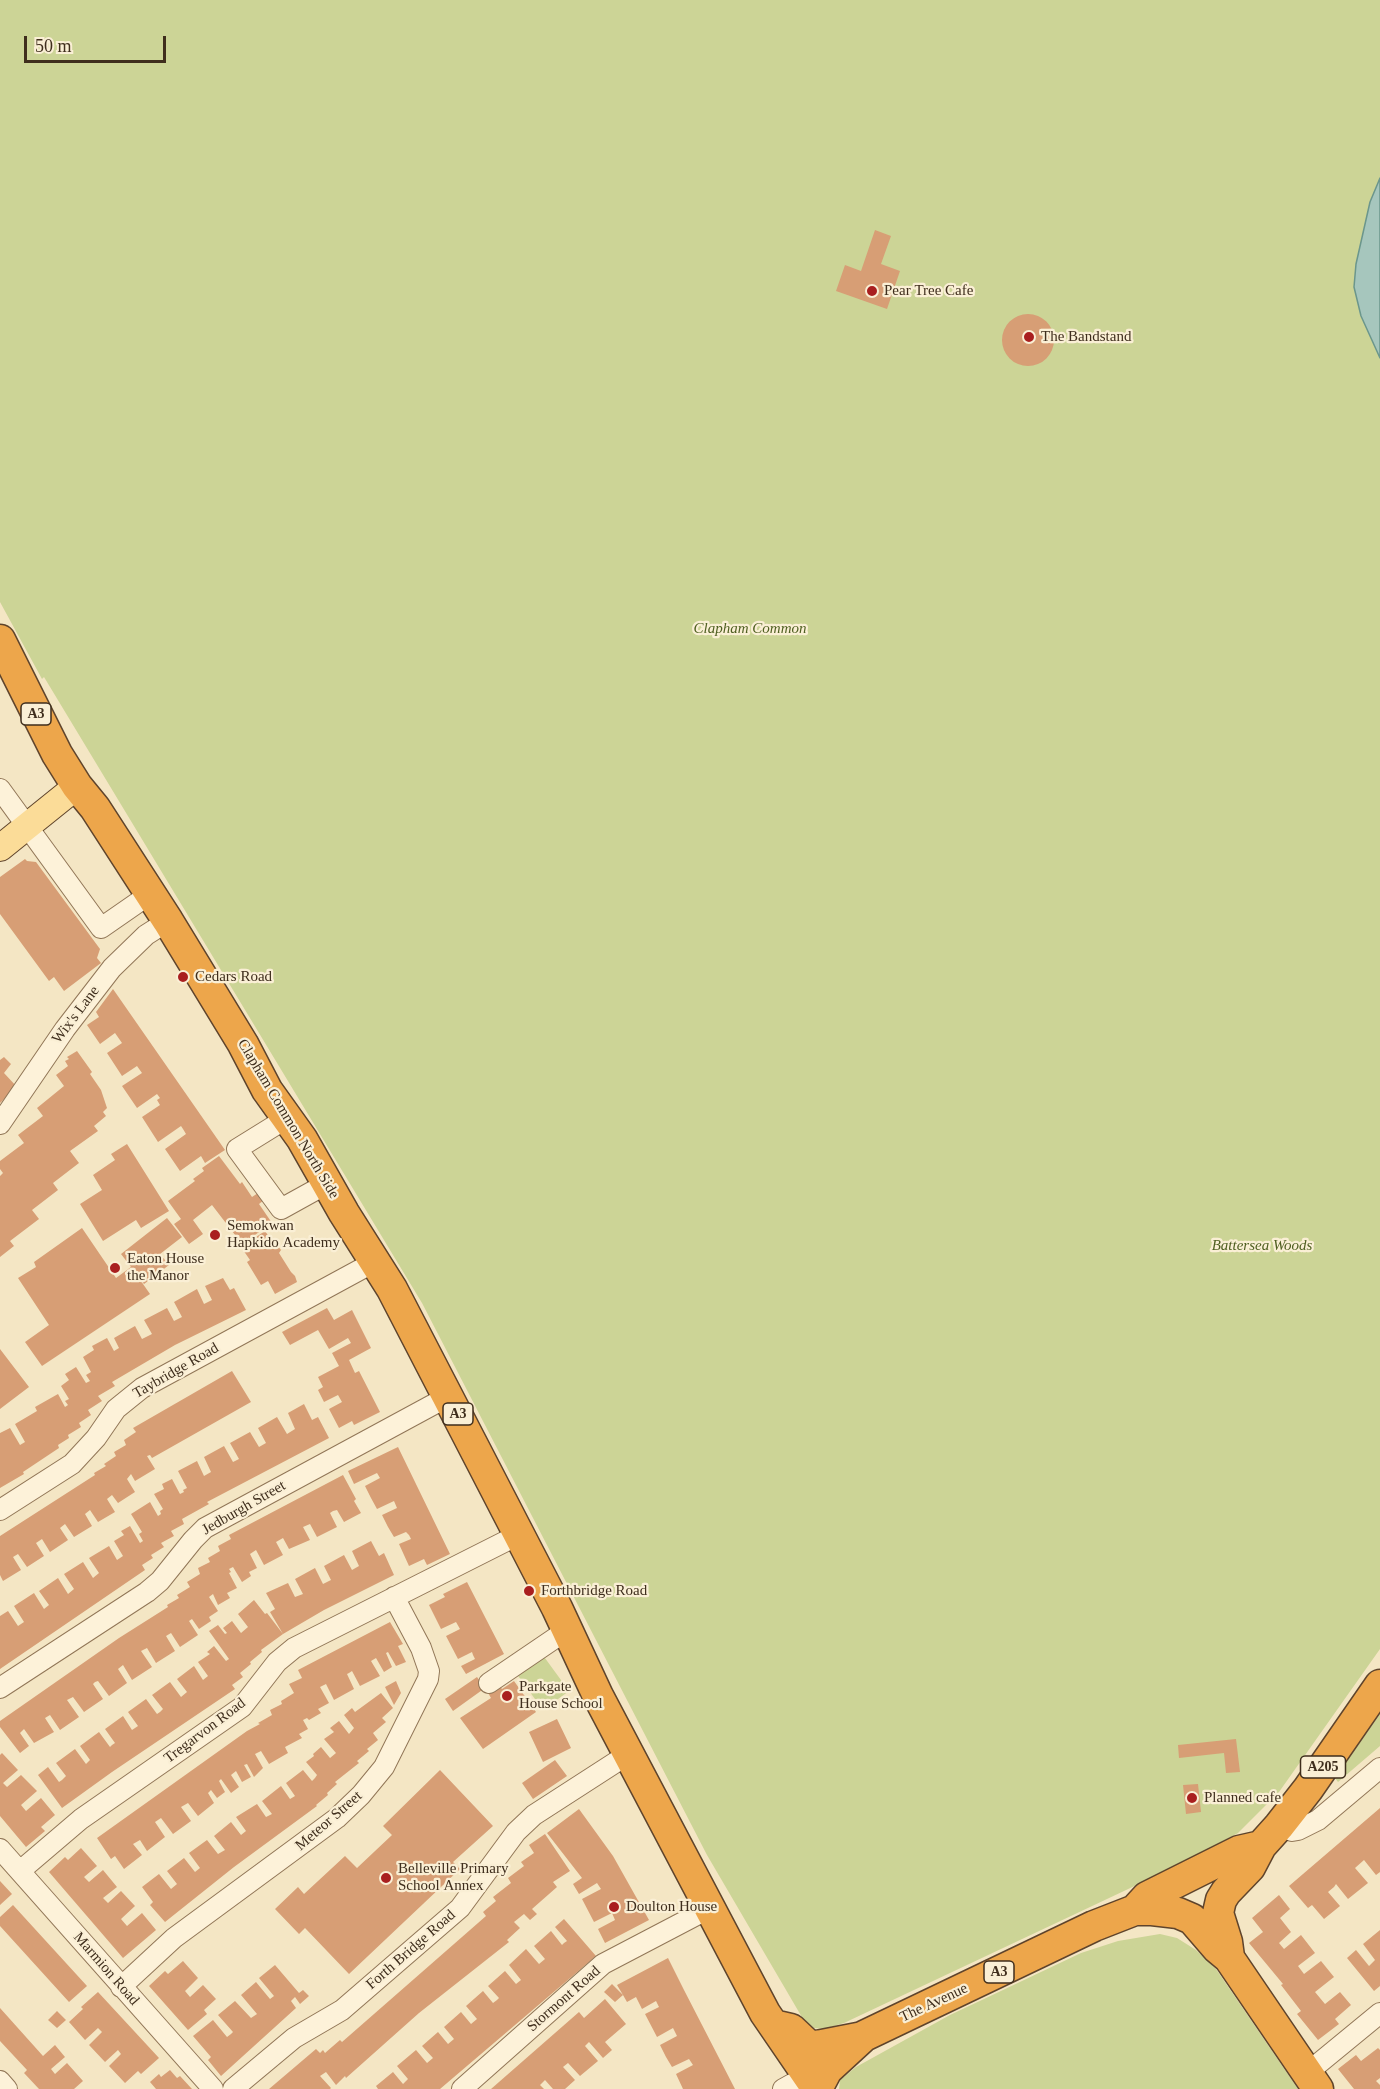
<!DOCTYPE html>
<html>
<head>
<meta charset="utf-8">
<style>
  body { margin:0 }
  #map { position:relative; width:1380px; height:2089px; overflow:hidden; background:#f4e6c4; font-family:"Times New Roman",serif }
  canvas { display:block }
  .scale { position:absolute; left:24px; top:36px; width:142px; height:27px; box-sizing:border-box; border:3px solid #3f2e1d; border-top:0; padding-left:8px; font-size:18px; line-height:21px; white-space:nowrap; color:#3f2e1d; -webkit-text-stroke:4px #faefd5; paint-order:stroke }
</style>
</head>
<body>
<div id="map">
<canvas width="1380" height="2089"></canvas>
<div class="scale">50 m</div>
</div>
<script>
const g = document.querySelector('canvas').getContext('2d');
g.lineJoin = 'round';
function paint(path, color) {
  g.fillStyle = color;
  g.fill(path, 'evenodd');
}
function toPath(rows) {
  const path = new Path2D();
  for (const r of rows) {
    if (r.length === 3) {
      path.moveTo(r[0] + r[2], r[1]);
      path.arc(r[0], r[1], r[2], 0, 2 * Math.PI);
      continue;
    }
    path.moveTo(r[0], r[1]);
    for (let i = 2; i < r.length; i += 2) path.lineTo(r[i], r[i + 1]);
  }
  return path;
}
function trace(path, color, width, dash) {
  g.strokeStyle = color;
  g.lineWidth = width;
  g.lineCap = dash ? 'butt' : 'round';
  g.setLineDash(dash || []);
  g.stroke(path);
}
function drawText(font, color, halo, rows, align = 'center') {
  g.font = font + ' "Times New Roman",serif';
  g.lineWidth = 4.5;
  g.setLineDash([]);
  g.textBaseline = 'middle';
  g.strokeStyle = halo;
  g.fillStyle = color;
  for (const [text, x, y, turn = 0] of rows) {
    g.save();
    g.translate(x, y);
    g.rotate((+turn || 0) * Math.PI / 180);
    g.textAlign = isNaN(turn) ? turn : align;
    if (halo) g.strokeText(text, 0, 0);
    g.fillText(text, 0, 0);
    g.restore();
  }
}
const green = toPath([
  [0,0,1380,0,1380,1649,1279,1792,1238,1833,1177,1866,844,2023,824,2029,814,2028,803,2019,707,1855,422,1303,44,677,42,679,0,602],
  [542,1654,569,1691,543,1710,516,1673],
  [1380,1714,1380,1746,1338,1782,1335,1778],
  [1160,1934,1177,1938,1196,1950,1216,1969,1298,2089,839,2089,840,2080,856,2067,950,2015,984,1999,1081,1953,1118,1941]
]);
const water = toPath([
  [1380,178,1380,358,1361,316,1354,287,1356,264,1370,202,1380,178]
]);
const building = toPath([
  [875,230,891,236,881,264,900,271,887,309,836,291,845,265,861,271],
  [1028,340,26],
  [25,859,27,861,36,862,100,949,97,958,101,963,64,991,54,977,49,981,0,914,0,877],
  [113,989,225,1150,205,1163,201,1156,180,1171,165,1149,186,1134,183,1129,181,1126,158,1142,142,1117,160,1105,157,1100,160,1098,157,1094,137,1108,122,1086,142,1073,137,1066,122,1076,107,1053,122,1043,115,1033,100,1044,87,1025,99,1017,96,1012],
  [77,1051,92,1072,90,1074,101,1090,107,1108,103,1112,106,1116,94,1126,98,1131,70,1151,79,1163,53,1183,58,1190,32,1210,39,1219,10,1241,14,1246,0,1257,0,1176,3,1173,0,1169,0,1161,24,1143,18,1135,43,1116,37,1108,64,1086,56,1075,68,1066,65,1061,69,1059,67,1057],
  [4,1057,11,1064,4,1073,17,1087,0,1103,0,1060],
  [127,1144,169,1211,141,1228,136,1220,103,1241,80,1204,102,1190,93,1175,115,1160,111,1154],
  [219,1156,240,1184,242,1182,252,1197,258,1193,264,1200,259,1204,272,1223,242,1244,212,1205,193,1220,203,1234,189,1244,174,1224,181,1219,168,1201,195,1181,193,1179,204,1171,202,1168],
  [167,1218,182,1237,160,1254,169,1265,144,1284,136,1274,150,1294,42,1366,25,1342,49,1325,18,1278,36,1267,34,1262,82,1228,116,1278,131,1267,121,1254],
  [265,1231,274,1244,277,1245,281,1250,279,1253,291,1272,295,1276,297,1282,275,1294,268,1281,261,1285,247,1262,250,1260,241,1247],
  [223,1278,230,1290,234,1288,246,1310,175,1345,112,1382,115,1386,98,1396,102,1401,88,1410,91,1415,79,1423,81,1427,68,1435,69,1438,58,1445,59,1448,23,1472,24,1474,0,1488,0,1433,10,1428,20,1445,25,1442,15,1424,37,1411,35,1407,58,1394,65,1407,68,1405,65,1401,69,1399,61,1386,69,1380,65,1374,76,1367,86,1383,90,1381,86,1375,91,1372,83,1357,94,1350,92,1346,107,1338,114,1351,119,1348,114,1338,135,1326,142,1339,152,1334,144,1320,167,1308,174,1321,182,1317,174,1302,197,1289,204,1304,212,1300,205,1286],
  [327,1308,334,1320,352,1310,371,1348,349,1360,355,1373,359,1371,380,1412,354,1425,352,1421,339,1428,329,1409,342,1402,338,1395,324,1402,318,1390,323,1387,318,1377,339,1366,332,1353,351,1343,348,1338,329,1349,318,1330,290,1345,282,1332],
  [0,1349,29,1387,0,1409],
  [232,1371,251,1402,152,1458,150,1455,147,1456,155,1469,135,1481,131,1474,127,1479,135,1492,118,1503,112,1495,107,1499,115,1512,98,1522,90,1510,85,1514,92,1526,74,1537,65,1524,60,1528,68,1540,50,1552,42,1539,36,1543,44,1556,27,1567,18,1554,13,1557,21,1570,3,1581,0,1575,0,1536,95,1475,94,1473,106,1466,104,1464,116,1456,114,1452,126,1445,124,1440,136,1432,133,1428],
  [304,1404,312,1420,318,1417,329,1438,207,1502,209,1504,182,1519,184,1524,171,1531,174,1536,161,1543,164,1547,151,1555,153,1558,142,1565,145,1570,0,1669,0,1616,8,1611,18,1626,24,1622,14,1606,34,1593,44,1609,49,1605,39,1591,58,1578,68,1594,74,1589,64,1574,83,1562,93,1578,99,1573,89,1558,109,1546,117,1560,123,1556,114,1541,124,1535,121,1531,130,1526,140,1543,143,1541,139,1534,142,1532,131,1514,150,1502,158,1516,161,1514,160,1511,163,1509,154,1494,164,1489,162,1484,172,1479,180,1494,184,1492,183,1490,187,1488,178,1471,197,1461,204,1476,211,1472,204,1457,224,1446,233,1462,239,1459,230,1443,250,1432,259,1447,266,1443,258,1428,277,1417,287,1434,295,1429,288,1413],
  [398,1447,450,1554,427,1565,424,1559,409,1566,399,1544,411,1539,409,1535,406,1532,394,1537,388,1527,382,1515,397,1508,394,1501,377,1509,371,1498,365,1486,380,1478,377,1473,354,1484,348,1471],
  [343,1475,356,1499,354,1501,361,1513,344,1522,337,1510,333,1511,330,1513,337,1527,317,1537,310,1524,303,1527,310,1540,289,1549,283,1538,276,1542,283,1555,264,1565,256,1550,250,1554,257,1568,249,1572,251,1576,242,1582,233,1567,229,1569,231,1572,229,1573,237,1588,227,1593,230,1598,218,1605,213,1594,209,1597,218,1611,209,1617,211,1621,199,1629,192,1619,189,1621,198,1635,180,1647,171,1633,166,1636,175,1651,156,1663,147,1648,141,1651,152,1667,132,1680,123,1665,118,1669,127,1683,109,1696,98,1681,95,1682,93,1684,103,1699,84,1712,73,1697,67,1700,79,1717,60,1730,50,1715,45,1718,54,1732,34,1743,24,1729,20,1733,29,1746,20,1753,0,1727,0,1721,119,1638,168,1607,167,1605,179,1598,177,1595,190,1587,187,1582,200,1574,198,1568,210,1562,208,1558,220,1551,218,1546,231,1539,229,1535],
  [371,1541,379,1556,384,1553,394,1575,324,1610,283,1634,270,1612,275,1609,266,1593,288,1583,295,1597,303,1594,295,1579,315,1568,323,1584,331,1580,324,1566,344,1555,352,1570,359,1566,352,1551],
  [467,1582,504,1654,466,1674,461,1666,475,1659,473,1655,472,1652,458,1659,446,1636,460,1629,456,1622,441,1629,429,1605,445,1597,443,1594],
  [254,1600,265,1614,267,1613,283,1634,261,1650,262,1652,250,1662,251,1664,240,1673,243,1677,232,1685,235,1689,112,1772,62,1808,38,1775,48,1767,59,1782,62,1780,66,1776,56,1763,75,1749,86,1764,90,1760,80,1746,99,1732,110,1747,112,1745,115,1743,105,1729,123,1716,132,1730,138,1726,128,1712,146,1699,157,1714,160,1712,163,1709,152,1695,170,1682,181,1697,187,1692,177,1679,194,1666,203,1680,208,1676,198,1662,210,1654,207,1652,214,1646,226,1661,229,1659,209,1631,218,1625,225,1634,227,1633,223,1628,232,1621,241,1633,248,1627,238,1614],
  [390,1622,403,1644,398,1646,406,1662,396,1666,388,1652,386,1653,392,1667,384,1672,376,1658,371,1661,380,1676,360,1686,352,1671,349,1673,347,1674,354,1689,334,1700,326,1684,320,1687,329,1703,318,1709,321,1713,309,1720,307,1718,303,1720,308,1729,299,1734,302,1738,285,1747,288,1753,269,1764,261,1751,255,1754,263,1768,254,1777,247,1764,244,1765,251,1777,242,1782,236,1771,231,1775,239,1787,231,1793,221,1779,219,1781,225,1792,217,1798,211,1790,208,1793,214,1803,198,1816,188,1803,181,1807,191,1821,173,1834,161,1818,155,1822,165,1837,147,1851,140,1840,133,1844,142,1855,124,1869,115,1856,111,1859,97,1838,247,1731,260,1724,258,1723,272,1715,270,1710,282,1704,281,1701,294,1693,289,1684,302,1678,298,1670],
  [477,1677,485,1688,453,1711,445,1699],
  [396,1681,401,1693,394,1705,385,1687],
  [514,1681,536,1712,483,1749,460,1718,491,1698,487,1691,498,1684,502,1689],
  [381,1693,393,1708,382,1718,386,1722,373,1733,378,1740,367,1749,369,1751,357,1761,359,1763,335,1782,337,1784,327,1793,328,1795,316,1805,317,1806,234,1867,165,1922,150,1905,153,1902,142,1887,159,1874,171,1889,177,1884,167,1871,184,1858,195,1872,200,1868,189,1853,207,1840,218,1854,225,1850,214,1836,231,1822,241,1835,246,1831,236,1817,257,1804,266,1817,272,1814,262,1801,281,1786,290,1799,295,1796,286,1783,303,1770,312,1781,315,1778,317,1775,306,1762,314,1756,313,1754,321,1747,330,1758,336,1753,324,1739,334,1732,330,1728,339,1721,349,1734,354,1728,344,1715,352,1708,355,1712],
  [557,1719,571,1748,543,1762,529,1732],
  [1236,1739,1240,1772,1226,1773,1224,1753,1179,1758,1178,1745],
  [2,1753,18,1770,3,1783,7,1787,21,1775,37,1791,21,1805,26,1811,41,1798,55,1815,41,1827,45,1831,26,1847,0,1816,0,1755],
  [555,1760,567,1776,533,1799,522,1783],
  [440,1770,493,1826,453,1862,460,1869,349,1974,305,1928,299,1934,275,1909,298,1887,304,1894,345,1856,357,1868,392,1835,383,1826],
  [1198,1784,1201,1812,1186,1814,1183,1785],
  [1380,1808,1380,1872,1376,1875,1364,1860,1355,1868,1368,1883,1348,1899,1336,1884,1334,1887,1328,1892,1340,1906,1324,1919,1312,1905,1308,1908,1289,1886],
  [579,1809,613,1856,649,1920,605,1943,598,1929,615,1920,612,1913,594,1922,582,1899,601,1889,597,1883,579,1894,573,1884,582,1878,547,1833],
  [545,1834,570,1871,553,1882,557,1887,532,1909,537,1914,530,1920,524,1914,514,1922,520,1928,507,1940,509,1942,419,2013,346,2078,345,2076,336,2085,326,2072,320,2076,331,2088,330,2089,269,2089,316,2049,320,2053,323,2050,325,2053,340,2040,342,2042,486,1916,483,1912,496,1901,493,1897,511,1883,508,1878,524,1866,521,1862,534,1853,529,1845],
  [81,1848,97,1866,84,1877,89,1882,103,1870,117,1887,103,1898,108,1903,121,1891,135,1906,121,1919,127,1926,142,1913,156,1930,123,1958,49,1872,65,1857,68,1860],
  [0,1881,12,1894,0,1905],
  [1279,1895,1290,1909,1280,1918,1291,1932,1279,1943,1284,1949,1301,1935,1315,1953,1298,1966,1304,1974,1321,1961,1334,1977,1315,1992,1325,2004,1340,1992,1351,2005,1335,2019,1339,2024,1318,2040,1297,2014,1301,2011,1281,1985,1283,1984,1249,1943,1263,1932,1252,1918],
  [13,1905,87,1986,69,2002,0,1926,0,1917],
  [564,1919,596,1956,440,2089,378,2089,376,2086,393,2072,403,2084,408,2079,397,2066,416,2050,427,2063,433,2058,422,2046,438,2032,448,2044,454,2039,444,2027,461,2012,471,2024,477,2019,466,2006,483,1991,493,2003,497,2000,499,1998,488,1986,505,1971,516,1984,521,1980,509,1965,526,1949,539,1964,545,1959,534,1946,542,1939,551,1931,562,1945,564,1943,567,1941,555,1927],
  [1380,1930,1380,1986,1374,1991,1347,1958,1356,1950,1369,1966,1375,1960,1363,1944],
  [668,1958,684,1990,735,2089,683,2089,676,2074,693,2065,689,2059,672,2067,666,2057,660,2045,677,2036,673,2028,657,2037,645,2014,659,2007,656,2001,642,2009,636,1997,627,2002,623,1995,615,2002,604,1992,612,1984,623,1995,617,1985],
  [183,1961,198,1978,185,1991,190,1997,203,1985,216,1999,204,2010,207,2014,188,2030,149,1986,165,1971,168,1974],
  [275,1965,299,1993,303,1990,309,1996,300,2004,295,1997,291,2001,296,2008,221,2076,208,2060,211,2057,193,2036,213,2020,227,2037,231,2034,233,2032,218,2015,235,2001,251,2018,257,2014,241,1995,256,1982,270,1999,274,1996,259,1978],
  [98,1992,159,2058,141,2074,138,2071,125,2083,109,2066,121,2054,118,2050,105,2062,89,2045,102,2032,98,2028,85,2040,69,2022,83,2009,81,2007],
  [605,1999,626,2024,605,2042,612,2050,603,2058,589,2042,585,2046,598,2061,580,2076,568,2063,563,2067,575,2080,565,2089,553,2089,545,2080,540,2085,544,2089,491,2089,579,2012,584,2018],
  [0,2008,43,2056,55,2045,65,2057,51,2069,55,2074,67,2063,83,2081,74,2089,39,2089,24,2073,27,2070,0,2041],
  [57,2011,66,2020,57,2028,48,2020],
  [1378,2048,1380,2050,1380,2078,1376,2081,1380,2085,1380,2089,1354,2089,1338,2069,1356,2055,1361,2061],
  [170,2070,177,2078,180,2076,192,2089,156,2089,150,2082,159,2074,161,2077]
]);
const minor = toPath([
  [0,789,101,928,150,894],
  [287,1118,237,1149,281,1209,328,1183],
  [0,1124,65,1029,112,968,146,935,168,921],
  [0,1510,72,1464,96,1438,116,1409,142,1388,376,1261],
  [489,1683,567,1630],
  [0,1688,147,1592,160,1581,193,1540,205,1528,449,1396],
  [1279,1826,1292,1831,1298,1830,1318,1820,1380,1768],
  [0,1849,213,2089],
  [20,1871,81,1819,242,1707,277,1662,294,1648,520,1534],
  [121,1987,174,1938,337,1818,361,1795,384,1767,428,1679,429,1671,421,1648,394,1597],
  [1307,2073,1380,2013],
  [0,2081,7,2089],
  [233,2089,294,2038,342,2010,460,1908,516,1832,534,1815,630,1753],
  [462,2089,603,1964,710,1908],
  [783,2089,792,2084]
]);
const major = toPath([
  [0,848,77,786]
]);
const highway = toPath([
  [0,640,57,754,77,786,95,808,168,921,243,1044,267,1090,302,1139,344,1213,392,1289,557,1608,598,1696,765,2013,817,2089],
  [1135,1910,1147,1897,1239,1851,1261,1846],
  [1229,1957,1227,1942,1218,1913,1221,1900,1226,1892,1250,1867,1261,1846,1279,1826,1308,1789,1380,1685],
  [778,2026,791,2029,808,2045,817,2046,863,2037],
  [817,2089,827,2070,864,2036,1094,1926,1135,1910,1152,1910,1178,1913,1192,1919,1217,1948,1229,1958,1318,2089]
]);
const markers = [
  [872,291,6,"#a91f1f"],
  [1029,337,6,"#a91f1f"],
  [183,977,6,"#a91f1f"],
  [215,1235,6,"#a91f1f"],
  [115,1268,6,"#a91f1f"],
  [529,1591,6,"#a91f1f"],
  [507,1696,6,"#a91f1f"],
  [1192,1798,6,"#a91f1f"],
  [386,1878,6,"#a91f1f"],
  [614,1907,6,"#a91f1f"]
];
const shields = [
  [36,714,30],
  [458,1414,30],
  [1323,1767,45],
  [999,1972,30]
];
const shieldNames = [
  ["A3",36,714],
  ["A3",458,1414],
  ["A205",1323,1767],
  ["A3",999,1972]
];
const poiNames = [
  ["Pear Tree Cafe",884,291],
  ["The Bandstand",1041,337],
  ["Cedars Road",195,977],
  ["Semokwan",227,1226],
  ["Hapkido Academy",227,1243],
  ["Eaton House",127,1259],
  ["the Manor",127,1276],
  ["Forthbridge Road",541,1591],
  ["Parkgate",519,1687],
  ["House School",519,1704],
  ["Planned cafe",1204,1798],
  ["Belleville Primary",398,1869],
  ["School Annex",398,1886],
  ["Doulton House",626,1907]
];
const parkNames = [
  ["Clapham Common",750,629],
  ["Battersea Woods",1262,1246]
];
const streetNames = [
  ["Wix's Lane",76,1015,-53],
  ["Clapham Common North Side",288,1119,59],
  ["Taybridge Road",176,1371,-30],
  ["Jedburgh Street",244,1508,-30],
  ["Tregarvon Road",205,1731,-37],
  ["Meteor Street",329,1821,-41],
  ["Forth Bridge Road",411,1950,-41],
  ["Marmion Road",106,1969,49],
  ["Stormont Road",564,1999,-41],
  ["The Avenue",934,2003,-25]
];
paint(green, '#ccd496');
paint(water, '#a6c6bd');
trace(water, '#6b968c', 1.5);
paint(building, '#d79e75');
trace(minor, '#917657', 22);
trace(major, '#5f442c', 28);
trace(highway, '#5f442c', 33);
trace(minor, '#fdf2d9', 20);
trace(major, '#fbdc98', 26);
trace(highway, '#eda64b', 30);
for (const [x, y, r, color] of markers) {
  const dot = new Path2D();
  dot.arc(x, y, r, 0, 2 * Math.PI);
  g.fillStyle = color;
  g.fill(dot);
  trace(dot, '#faefd5', 2);
}
for (const [x, y, w] of shields) {
  const box = new Path2D();
  box.roundRect(x - w / 2, y - 11, w, 22, 4.5);
  g.fillStyle = '#faefd5';
  g.fill(box);
  trace(box, '#3f2e1d', 1.5);
}
drawText('bold 14px', '#3f2e1d', null, shieldNames);
drawText('15px', '#3f2e1d', '#faefd5', poiNames, 'left');
drawText('italic 15px', '#4f5f21', '#faefd5', parkNames);
drawText('15px', '#3f2e1d', '#faefd5', streetNames);
</script>
</body>
</html>
